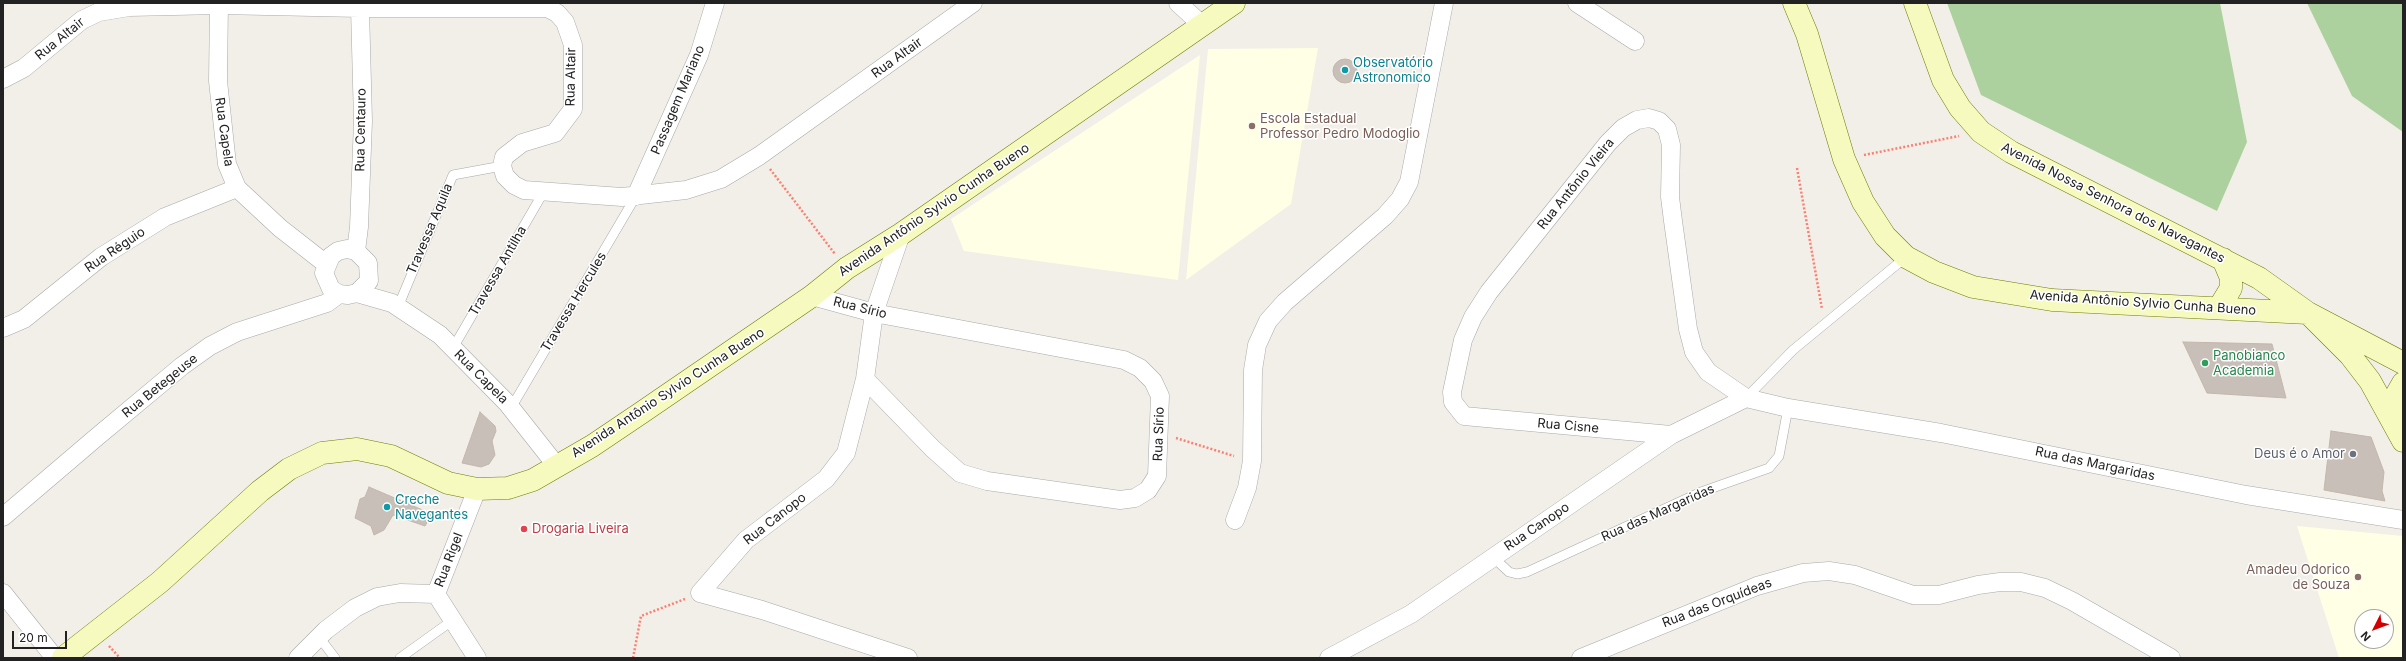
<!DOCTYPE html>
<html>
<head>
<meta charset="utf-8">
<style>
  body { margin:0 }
  #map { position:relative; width:2406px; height:661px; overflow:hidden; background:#f2efe9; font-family:Inter,sans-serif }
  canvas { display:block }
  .frame { position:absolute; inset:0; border:4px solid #222; pointer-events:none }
  .north { position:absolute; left:2354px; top:609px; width:40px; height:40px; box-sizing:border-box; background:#fff; border:1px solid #a7a7a7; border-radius:50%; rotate:228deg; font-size:11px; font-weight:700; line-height:16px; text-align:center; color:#222 }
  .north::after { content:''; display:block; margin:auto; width:14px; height:18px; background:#d40000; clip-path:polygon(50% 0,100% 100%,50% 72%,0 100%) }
  .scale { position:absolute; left:12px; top:631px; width:55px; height:18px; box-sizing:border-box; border:2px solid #222; border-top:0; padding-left:5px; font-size:12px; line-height:14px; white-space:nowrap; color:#222; -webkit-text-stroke:3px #fff; paint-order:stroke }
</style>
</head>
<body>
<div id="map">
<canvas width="2406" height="661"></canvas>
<div class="frame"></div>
<div class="north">N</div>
<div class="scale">20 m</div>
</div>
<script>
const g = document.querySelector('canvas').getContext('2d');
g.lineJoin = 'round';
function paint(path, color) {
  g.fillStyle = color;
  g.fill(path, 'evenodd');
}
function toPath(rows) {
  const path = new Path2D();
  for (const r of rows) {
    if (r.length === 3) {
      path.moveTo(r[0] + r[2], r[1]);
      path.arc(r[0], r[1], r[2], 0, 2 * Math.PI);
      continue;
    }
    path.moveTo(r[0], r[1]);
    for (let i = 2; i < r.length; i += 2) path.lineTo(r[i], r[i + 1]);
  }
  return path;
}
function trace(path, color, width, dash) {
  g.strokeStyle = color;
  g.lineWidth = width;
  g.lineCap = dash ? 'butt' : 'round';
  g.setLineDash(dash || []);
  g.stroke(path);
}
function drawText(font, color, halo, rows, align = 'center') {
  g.font = font + ' Inter,sans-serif';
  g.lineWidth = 3;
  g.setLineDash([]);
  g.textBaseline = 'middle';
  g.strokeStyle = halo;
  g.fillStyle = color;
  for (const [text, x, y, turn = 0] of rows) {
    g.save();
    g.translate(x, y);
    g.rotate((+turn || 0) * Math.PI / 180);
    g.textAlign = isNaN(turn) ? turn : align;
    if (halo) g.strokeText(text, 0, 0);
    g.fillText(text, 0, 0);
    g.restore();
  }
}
const education = toPath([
  [1318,48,1291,204,1186,280,1208,49],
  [1200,55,1178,280,964,251,951,219],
  [2297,526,2403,536,2403,658,2339,658],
  [2362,617,2386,617,2386,641,2362,641]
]);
const forest = toPath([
  [1947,3,2220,3,2247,142,2217,211,1981,95],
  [2307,3,2403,3,2403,132,2352,96]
]);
const building = toPath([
  [1345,71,12],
  [2183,342,2272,344,2286,398,2207,393,2183,342],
  [480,412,495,426,496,431,492,441,495,455,489,464,481,467,462,463,480,412],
  [2331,431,2371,437,2384,472,2382,491,2385,501,2324,490,2331,431],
  [369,487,432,514,425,526,393,515,384,530,374,535,371,526,355,518,360,499,365,497,369,487]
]);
const path = toPath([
  [1864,155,1959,136],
  [1797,168,1822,309],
  [770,169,835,254],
  [1176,438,1234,456],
  [109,646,120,658],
  [633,658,641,616,685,599]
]);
const lane = toPath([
  [398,307,453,175,502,166],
  [453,348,543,193],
  [1746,398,1793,350,1906,257],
  [511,408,636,196],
  [1493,557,1509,572,1517,574,1527,572,1701,492,1769,468,1779,456,1788,408],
  [319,637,335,658],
  [400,658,453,620]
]);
const street = toPath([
  [219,3,218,81,227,164,237,188,280,228,326,264],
  [1178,3,1202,25],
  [1577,3,1635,41],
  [3,79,24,68,82,20,99,12,129,7,219,5,360,8,547,8,557,13,565,22,573,45,573,109,555,133,522,143,504,157,502,166,505,176,514,185,524,190,622,197,686,190,721,179,759,156,973,3],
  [636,196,699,55,715,3],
  [901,234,874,313,865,379,846,453,826,479,746,540,700,593,762,610,908,658],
  [356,251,359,227,363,121,360,8],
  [357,293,369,281,368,263,356,251,347,249,338,251,331,256,324,273,331,289,339,294,348,295,357,293,392,303,440,335,507,403,556,465],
  [812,296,874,313,1124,360,1140,368,1153,381,1160,396,1157,476,1148,490,1135,498,1120,500,987,481,960,473,933,449,865,379],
  [3,328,24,319,101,257,165,217,237,188],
  [1671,435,1464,416,1453,402,1452,392,1463,340,1473,317,1489,292,1608,143,1623,128,1637,120,1649,118,1659,121,1667,129,1671,145,1670,197,1673,221,1688,329,1694,352,1708,372,1746,398,1788,408,1941,433,2246,495,2403,520],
  [3,517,98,436,182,366,210,346,237,332,327,303,339,294],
  [1235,520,1247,488,1252,461,1253,370,1257,345,1268,321,1285,302,1385,216,1400,199,1409,182,1444,3],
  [3,593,55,658],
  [436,594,477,658],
  [298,658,326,630,355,608,377,597,400,593,436,594,477,489],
  [1329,658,1411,614,1671,435,1746,398],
  [1581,658,1757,586,1803,573,1829,571,1855,575,1913,595,1939,595,1978,585,2000,582,2021,582,2045,588,2072,601,2171,658]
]);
const secondary = toPath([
  [1794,3,1807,34,1844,159,1863,202,1885,236,1906,257,1934,272,1973,287,2052,300,2308,313,2403,363],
  [1915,3,1943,80,1960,108,1981,132,2011,152,2259,278,2308,313,2350,355,2370,381,2403,441],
  [2219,308,2231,288,2231,278,2223,259],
  [2391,416,2395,397,2403,383],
  [63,658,160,582,260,491,289,469,322,453,357,449,391,456,448,483,477,489,508,488,533,480,592,446,641,413,812,296,847,268,901,234,1234,3]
]);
const markers = [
  [1345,70,4,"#0f9aa8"],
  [1252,126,4,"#8d6e63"],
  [2205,363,4,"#2e9e5b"],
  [2353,454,4,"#6b7280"],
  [387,507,4,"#0f9aa8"],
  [524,529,4,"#e0444e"],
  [2358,577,4,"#8d6e63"]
];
const streetNames = [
  ["Rua Altair",60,39,-39],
  ["Rua Altair",897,58,-36],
  ["Rua Altair",571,77,-89],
  ["Passagem Mariano",678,100,-67],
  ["Rua Centauro",361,130,-89],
  ["Rua Capela",224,132,82],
  ["Rua Antônio Vieira",1576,184,-51],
  ["Avenida Nossa Senhora dos Navegantes",2113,203,27],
  ["Avenida Antônio Sylvio Cunha Bueno",934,210,-34],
  ["Travessa Aquila",430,229,-67],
  ["Rua Réguio",115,250,-34],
  ["Travessa Antilha",498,271,-60],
  ["Travessa Hercules",574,302,-59],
  ["Avenida Antônio Sylvio Cunha Bueno",2143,303,4],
  ["Rua Sírio",860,308,14],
  ["Rua Capela",481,377,45],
  ["Rua Betegeuse",160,386,-39],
  ["Avenida Antônio Sylvio Cunha Bueno",668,393,-33],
  ["Rua Cisne",1568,426,5],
  ["Rua Sírio",1159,434,-88],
  ["Rua das Margaridas",2095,464,12],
  ["Rua das Margaridas",1658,513,-24],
  ["Rua Canopo",775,519,-38],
  ["Rua Canopo",1537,527,-34],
  ["Rua Rigel",449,560,-69],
  ["Rua das Orquídeas",1717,603,-21]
];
const cultureNames = [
  ["Observatório",1353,63],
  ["Astronomico",1353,78],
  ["Creche",395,500],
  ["Navegantes",395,515]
];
const educationNames = [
  ["Escola Estadual",1260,119],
  ["Professor Pedro Modoglio",1260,134],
  ["Amadeu Odorico",2350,570,"right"],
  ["de Souza",2350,585,"right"]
];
const leisureNames = [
  ["Panobianco",2213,356],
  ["Academia",2213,371]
];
const worshipNames = [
  ["Deus é o Amor",2345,454]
];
const healthNames = [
  ["Drogaria Liveira",532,529]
];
paint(education, '#ffffe5');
paint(forest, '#add19e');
paint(building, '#c7bfb8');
trace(building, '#c4b6ab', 1);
trace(lane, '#a9a9a9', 10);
trace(street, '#a9a9a9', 19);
trace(secondary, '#707d05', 23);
trace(path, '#fa8072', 2.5, [2, 2]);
trace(lane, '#fff', 9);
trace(street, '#fff', 18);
trace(secondary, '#f7fabf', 22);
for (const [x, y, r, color] of markers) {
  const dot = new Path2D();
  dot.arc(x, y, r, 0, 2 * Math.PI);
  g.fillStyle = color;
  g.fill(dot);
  trace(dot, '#fff', 1.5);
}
drawText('13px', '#222', '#fff', streetNames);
drawText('13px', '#0d838f', '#fff', cultureNames, 'left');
drawText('13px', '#785e54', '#fff', educationNames, 'left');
drawText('13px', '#27864d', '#fff', leisureNames, 'left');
drawText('13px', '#5b616d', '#fff', worshipNames, 'right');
drawText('13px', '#be3a42', '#fff', healthNames, 'left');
</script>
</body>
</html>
